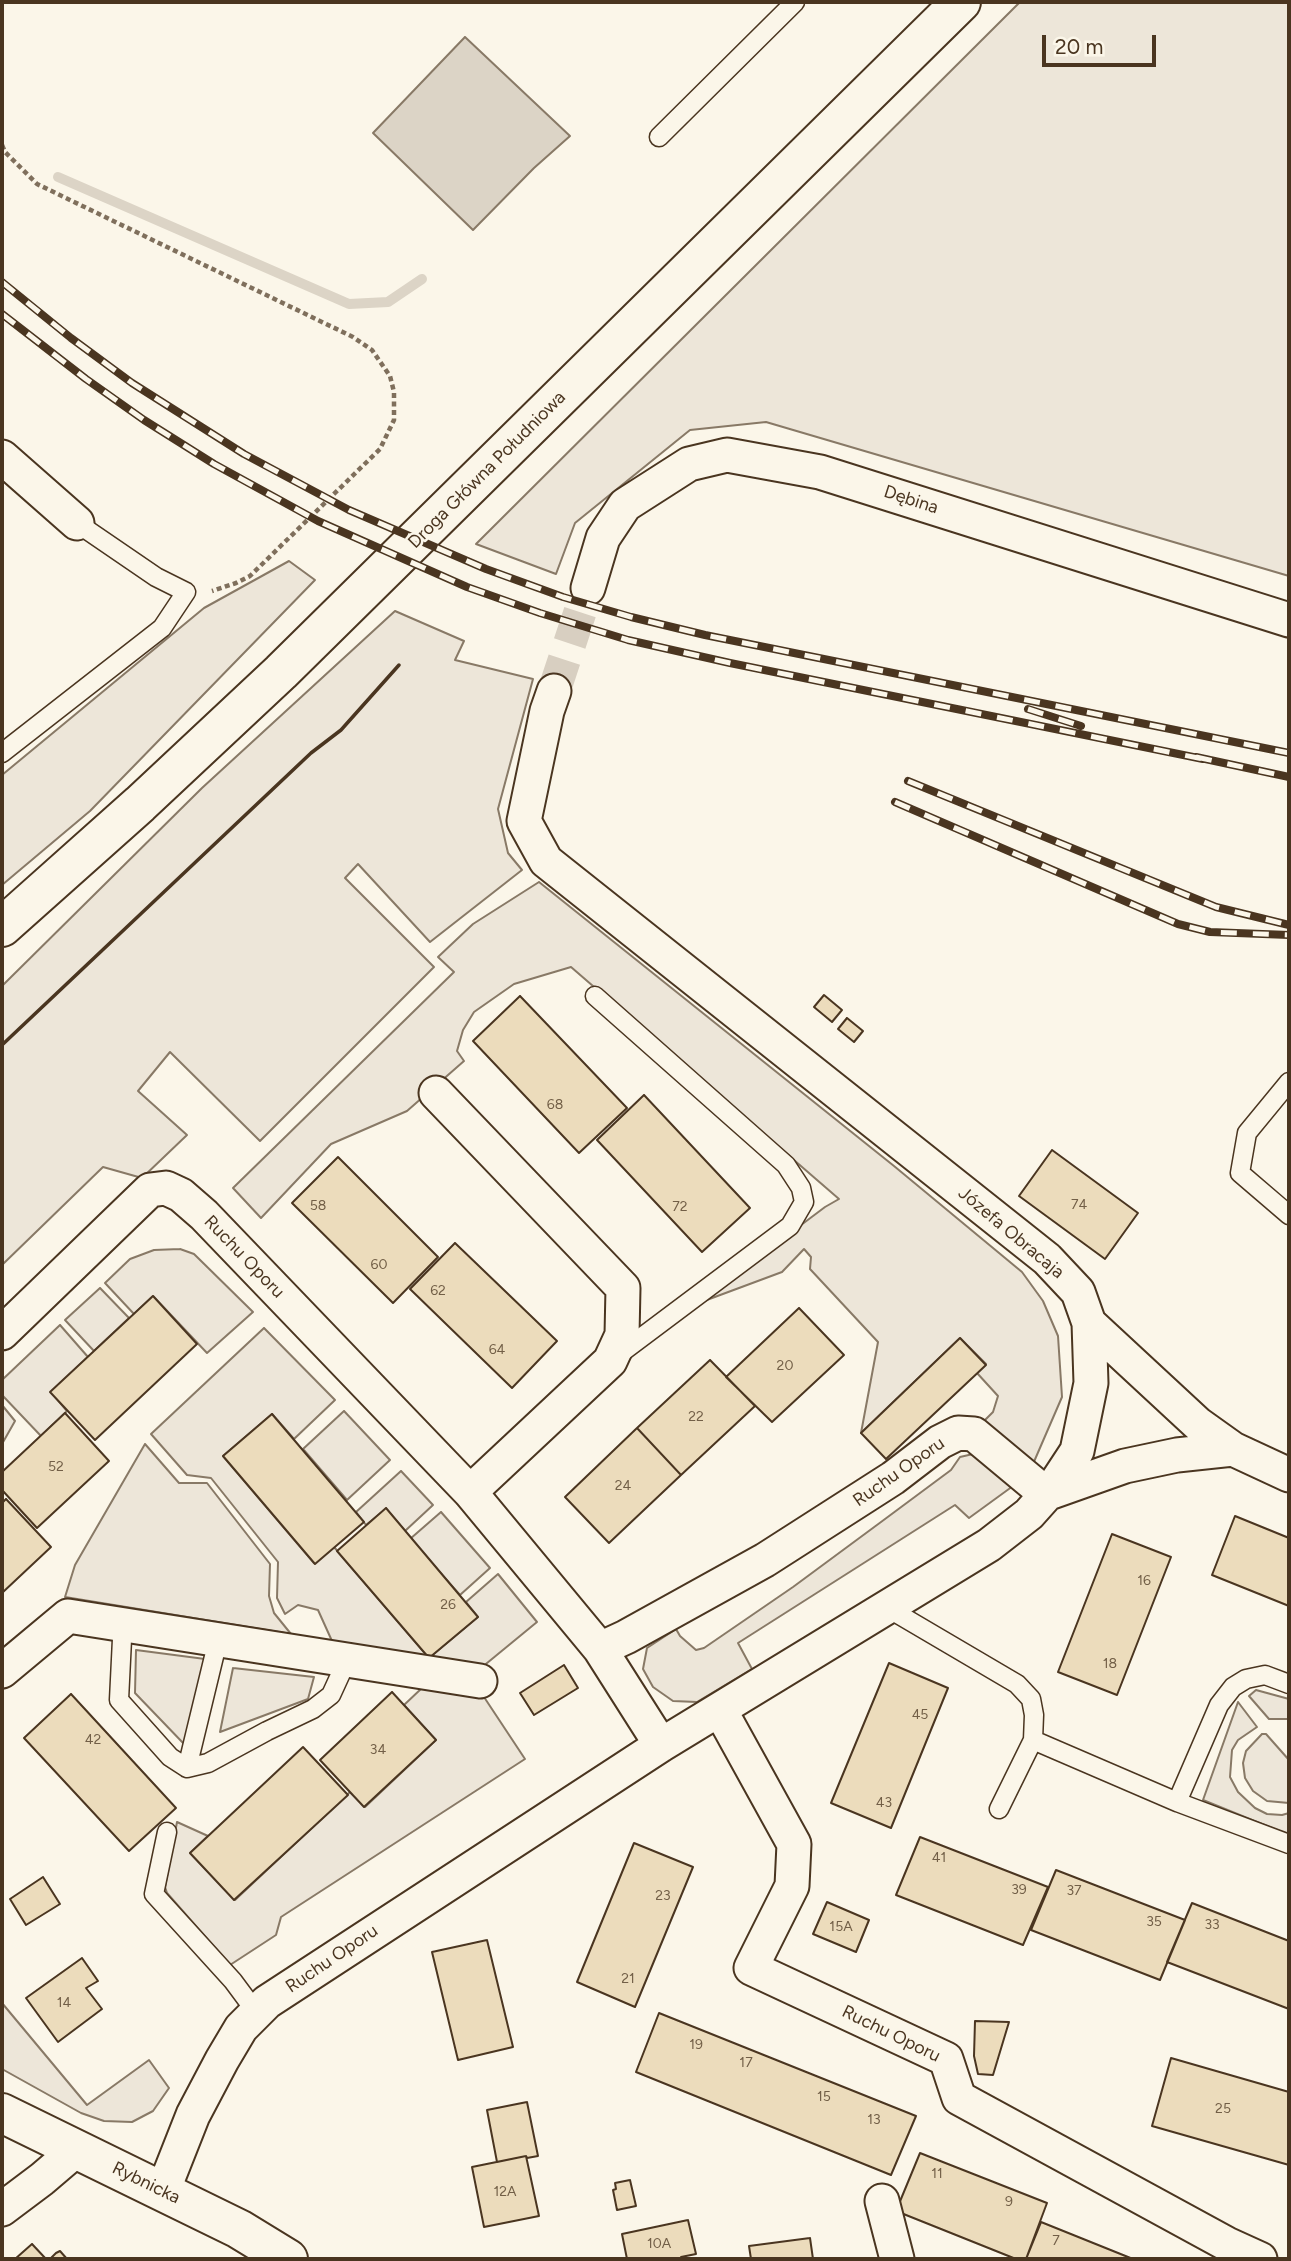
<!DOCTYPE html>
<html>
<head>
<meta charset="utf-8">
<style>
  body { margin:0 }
  #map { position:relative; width:1291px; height:2261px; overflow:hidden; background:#fbf6e9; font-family:Figtree,sans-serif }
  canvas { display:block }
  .frame { position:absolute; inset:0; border:4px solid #4a3520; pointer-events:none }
  .scale { position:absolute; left:1042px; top:35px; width:114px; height:32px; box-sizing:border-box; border:4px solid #4a3520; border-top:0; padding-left:9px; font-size:21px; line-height:24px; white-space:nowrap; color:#4a3520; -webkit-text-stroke:5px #fbf6e9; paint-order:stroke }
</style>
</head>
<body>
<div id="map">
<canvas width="1291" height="2261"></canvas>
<div class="frame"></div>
<div class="scale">20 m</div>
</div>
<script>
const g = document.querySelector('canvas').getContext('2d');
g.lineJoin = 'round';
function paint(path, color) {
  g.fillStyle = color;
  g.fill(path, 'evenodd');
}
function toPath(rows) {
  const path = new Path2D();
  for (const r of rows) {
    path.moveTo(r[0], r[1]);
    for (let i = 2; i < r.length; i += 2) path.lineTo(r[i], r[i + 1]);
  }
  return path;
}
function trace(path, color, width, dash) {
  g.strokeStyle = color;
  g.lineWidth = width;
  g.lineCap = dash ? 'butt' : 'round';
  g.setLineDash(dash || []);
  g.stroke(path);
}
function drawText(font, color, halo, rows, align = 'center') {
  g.font = font + ' Figtree,sans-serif';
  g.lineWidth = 5;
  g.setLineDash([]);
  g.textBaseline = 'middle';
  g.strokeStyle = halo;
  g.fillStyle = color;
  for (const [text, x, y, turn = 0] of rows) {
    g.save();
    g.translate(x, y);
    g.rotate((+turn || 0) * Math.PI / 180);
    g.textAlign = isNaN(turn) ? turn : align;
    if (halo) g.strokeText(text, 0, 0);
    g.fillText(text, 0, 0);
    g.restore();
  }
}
const green = toPath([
  [1020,2,1289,2,1289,576,766,422,690,430,575,523,556,574,476,544,1020,2],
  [289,561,315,580,90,811,2,885,2,775,204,608,289,561],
  [395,611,464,641,455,660,533,679,498,809,508,853,522,870,430,942,358,864,345,878,434,967,260,1141,170,1052,138,1091,187,1135,142,1178,103,1167,2,1265,2,986,202,788,395,611],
  [539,882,894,1166,1022,1272,1043,1301,1058,1336,1062,1397,1033,1464,981,1424,993,1412,998,1396,977,1373,986,1364,960,1338,861,1433,878,1342,810,1269,811,1257,804,1249,782,1272,696,1304,825,1207,839,1199,571,967,514,984,474,1012,463,1030,457,1051,464,1061,407,1111,331,1144,261,1218,233,1188,454,972,438,957,473,924,539,882],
  [180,1249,194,1254,253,1312,207,1353,153,1296,134,1314,105,1283,130,1259,154,1250,180,1249],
  [100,1288,129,1318,94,1351,65,1320,100,1288],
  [60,1325,88,1357,51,1392,67,1411,41,1436,2,1395,2,1380,60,1325],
  [264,1328,335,1400,294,1439,272,1414,223,1456,314,1563,334,1547,429,1658,478,1617,466,1602,498,1574,537,1622,481,1668,332,1641,318,1610,298,1605,285,1614,277,1598,278,1562,211,1478,187,1475,151,1434,264,1328],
  [2,1405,15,1421,2,1444,2,1405],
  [344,1411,390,1460,347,1500,303,1449,344,1411],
  [145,1444,179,1483,207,1483,270,1564,269,1596,274,1613,291,1634,65,1597,75,1565,145,1444],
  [973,1454,1013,1486,969,1518,955,1505,738,1643,752,1669,697,1702,673,1701,653,1687,643,1669,647,1648,676,1629,680,1636,696,1650,704,1648,793,1587,881,1522,951,1470,960,1457,973,1454],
  [401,1471,433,1505,405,1531,386,1509,366,1525,356,1512,401,1471],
  [441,1512,490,1568,460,1595,410,1539,441,1512],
  [136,1650,205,1659,185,1745,135,1693,136,1650],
  [233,1668,314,1677,308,1699,220,1732,233,1668],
  [422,1688,482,1694,525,1759,281,1917,276,1935,230,1965,167,1893,165,1887,177,1822,208,1836,190,1853,235,1900,350,1792,365,1807,436,1740,404,1705,422,1688],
  [1256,1690,1289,1699,1289,1719,1269,1719,1249,1696,1256,1690],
  [1238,1702,1257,1727,1238,1740,1232,1750,1230,1777,1238,1792,1255,1808,1267,1814,1282,1815,1289,1813,1289,1835,1203,1800,1238,1702],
  [1262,1734,1266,1734,1289,1760,1289,1803,1267,1801,1253,1791,1245,1778,1243,1763,1246,1751,1262,1734],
  [2,2003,87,2105,149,2060,169,2088,153,2111,132,2122,104,2121,81,2113,2,2069,2,2003]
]);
const water = toPath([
  [465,37,570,136,534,168,473,230,373,133,465,37]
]);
const stream = toPath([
  [58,177,349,304,388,302,422,279]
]);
const building = toPath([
  [824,995,842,1010,832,1022,814,1007,824,995],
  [520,996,627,1108,579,1153,473,1041,520,996],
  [847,1018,863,1031,854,1042,838,1029,847,1018],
  [644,1095,750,1208,702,1252,597,1140,644,1095],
  [1052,1150,1138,1213,1105,1259,1019,1196,1052,1150],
  [338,1157,438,1257,393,1303,292,1203,338,1157],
  [455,1243,557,1341,512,1388,410,1289,455,1243],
  [153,1296,197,1344,95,1440,50,1392,153,1296],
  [799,1308,844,1355,772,1422,726,1377,799,1308],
  [960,1338,986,1365,886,1459,861,1433,960,1338],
  [710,1360,755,1406,681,1475,637,1428,710,1360],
  [65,1413,109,1461,37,1528,2,1490,2,1472,65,1413],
  [272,1414,364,1522,315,1564,223,1456,272,1414],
  [637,1428,681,1475,609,1543,565,1497,637,1428],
  [6,1499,51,1547,2,1593,2,1503,6,1499],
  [386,1508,478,1617,429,1658,337,1551,386,1508],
  [1235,1516,1289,1538,1289,1606,1212,1575,1235,1516],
  [1112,1534,1171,1557,1117,1695,1058,1672,1112,1534],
  [889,1663,948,1688,891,1828,831,1803,889,1663],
  [564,1665,578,1688,534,1715,520,1693,564,1665],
  [392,1692,436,1740,364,1807,320,1760,392,1692],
  [71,1694,176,1808,129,1851,24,1738,71,1694],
  [303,1747,348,1795,234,1900,190,1853,303,1747],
  [920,1837,1048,1887,1023,1945,896,1895,920,1837],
  [634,1843,693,1867,635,2007,577,1982,634,1843],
  [1056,1870,1185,1920,1160,1980,1031,1930,1056,1870],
  [43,1877,60,1904,26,1925,10,1899,43,1877],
  [827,1902,869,1920,856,1952,813,1934,827,1902],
  [1192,1903,1289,1941,1289,2009,1167,1962,1192,1903],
  [487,1940,513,2047,458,2060,432,1952,487,1940],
  [82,1958,98,1981,86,1988,102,2009,58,2042,26,1998,82,1958],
  [659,2013,916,2116,891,2175,636,2072,659,2013],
  [975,2021,1009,2022,993,2075,978,2074,974,2056,975,2021],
  [1171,2058,1289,2092,1289,2165,1152,2126,1171,2058],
  [527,2102,538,2156,527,2158,526,2156,497,2162,487,2110,527,2102],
  [920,2153,1047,2203,1026,2259,1016,2259,896,2211,920,2153],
  [526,2156,539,2216,484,2227,472,2167,526,2156],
  [630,2180,636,2206,617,2210,613,2190,616,2189,615,2183,630,2180],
  [688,2220,696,2254,681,2257,682,2259,627,2259,622,2234,688,2220],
  [1041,2222,1133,2259,1026,2259,1041,2222],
  [810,2238,813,2259,751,2259,749,2246,810,2238],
  [32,2244,46,2259,15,2259,32,2244],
  [60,2251,67,2259,50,2259,56,2253,60,2251]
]);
const minorTunnel = toPath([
  [554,691,588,588]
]);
const path = toPath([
  [2,145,5,152,37,184,353,337,372,350,390,376,394,392,394,420,380,449,250,576,236,583,212,591]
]);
const service = toPath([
  [659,137,795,2],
  [2,753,162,628,186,592,156,577,77,523],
  [595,996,786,1165,801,1188,804,1202,790,1226,618,1355],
  [1289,1082,1247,1133,1240,1173,1289,1215],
  [886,1607,1017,1684,1031,1699,1034,1715,1033,1740,999,1809],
  [126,1625,122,1639,119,1700,170,1757,187,1768,208,1763,267,1731,313,1709,331,1695,342,1671,343,1660],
  [1033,1740,1177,1802,1289,1844],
  [187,1768,218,1640],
  [1177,1802,1219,1705,1233,1687,1246,1679,1265,1675,1289,1684],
  [167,1832,154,1894,233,1981,256,2012]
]);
const minor = toPath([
  [2,457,77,523],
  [588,588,603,538,625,505,689,464,727,455,820,472,1289,620],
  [436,1093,623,1288,622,1335,610,1361,470,1492],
  [1089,1323,1198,1424,1233,1449,1289,1475],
  [2,1333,150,1190,166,1188,181,1195,204,1215,470,1492,600,1649,661,1745],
  [600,1649,626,1637,765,1560,893,1478,940,1442,958,1433,974,1434,1046,1494,1125,1466,1177,1455,1233,1449],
  [2,1671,68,1616,480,1681],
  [720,1710,794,1844,792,1886,751,1968,946,2059,959,2098,1227,2244,1260,2259],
  [163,2191,193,2115,222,2060,241,2028,267,2002,661,1745,989,1545,1029,1514,1054,1486,1077,1451,1091,1383,1089,1323,1078,1292,1047,1259,546,861,524,821,547,711,554,691],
  [882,2201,897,2259],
  [2,2209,42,2179,76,2150]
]);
const tertiary = toPath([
  [2,2113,239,2229,288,2259]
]);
const secondary = toPath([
  [2,927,140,804,281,672,961,2]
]);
const rail = toPath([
  [2,282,71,338,132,383,244,454,349,510,486,569,563,597,631,617,705,635,1289,753],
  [2,314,86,379,144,420,214,464,318,521,467,587,540,613,628,640,730,663,1203,759],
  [1028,709,1081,726],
  [1196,757,1289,777],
  [908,781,1216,907,1289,925],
  [895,802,1178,924,1210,932,1289,935]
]);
const wall = toPath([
  [2,1045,311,753,341,730,399,665]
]);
const numberNames = [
  ["68",555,1105],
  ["74",1079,1205],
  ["58",318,1206],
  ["72",680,1207],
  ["60",379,1265],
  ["62",438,1291],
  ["64",497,1350],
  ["20",785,1366],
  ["22",696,1417],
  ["52",56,1467],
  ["24",623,1486],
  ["16",1144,1581],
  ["26",448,1605],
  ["18",1110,1664],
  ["45",920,1715],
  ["42",93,1740],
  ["34",378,1750],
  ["43",884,1803],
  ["41",939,1858],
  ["39",1019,1890],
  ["37",1074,1891],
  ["23",663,1896],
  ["35",1154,1922],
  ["33",1212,1925],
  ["15A",841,1927],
  ["21",628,1979],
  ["14",64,2003],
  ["19",696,2045],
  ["17",746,2063],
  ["15",824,2097],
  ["25",1223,2109],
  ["13",874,2120],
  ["11",937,2174],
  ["12A",505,2192],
  ["9",1009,2202],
  ["7",1056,2241],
  ["10A",659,2244]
];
const streetNames = [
  ["Droga Główna Południowa",487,470,-45],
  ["Dębina",911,500,18],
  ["Józefa Obracaja",1011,1233,40],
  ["Ruchu Oporu",244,1257,46],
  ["Ruchu Oporu",899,1472,-35],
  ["Ruchu Oporu",332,1959,-34],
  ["Ruchu Oporu",891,2034,26],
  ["Rybnicka",146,2183,26]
];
paint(green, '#ede6d9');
trace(green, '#887966', 2);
paint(water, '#dcd4c6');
trace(water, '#887966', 2);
trace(stream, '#dcd4c6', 10);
paint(building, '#ecdcbc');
trace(building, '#4a3520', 2);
trace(minorTunnel, '#d8cfc1', 33, [33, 17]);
trace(service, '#4a3520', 21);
trace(minor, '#4a3520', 37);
trace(tertiary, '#4a3520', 42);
trace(secondary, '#4a3520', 42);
trace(path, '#7f6f5c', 4.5, [5, 3.5]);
trace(service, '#fbf6e9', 18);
trace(minor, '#fbf6e9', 33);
trace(tertiary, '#fbf6e9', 38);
trace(secondary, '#fbf6e9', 38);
trace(rail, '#4a3520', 8);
trace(rail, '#fbf6e9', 5, [16]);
trace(wall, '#4a3520', 3.5);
drawText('14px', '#725f47', null, numberNames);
drawText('18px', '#4a3520', '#fbf6e9', streetNames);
</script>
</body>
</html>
